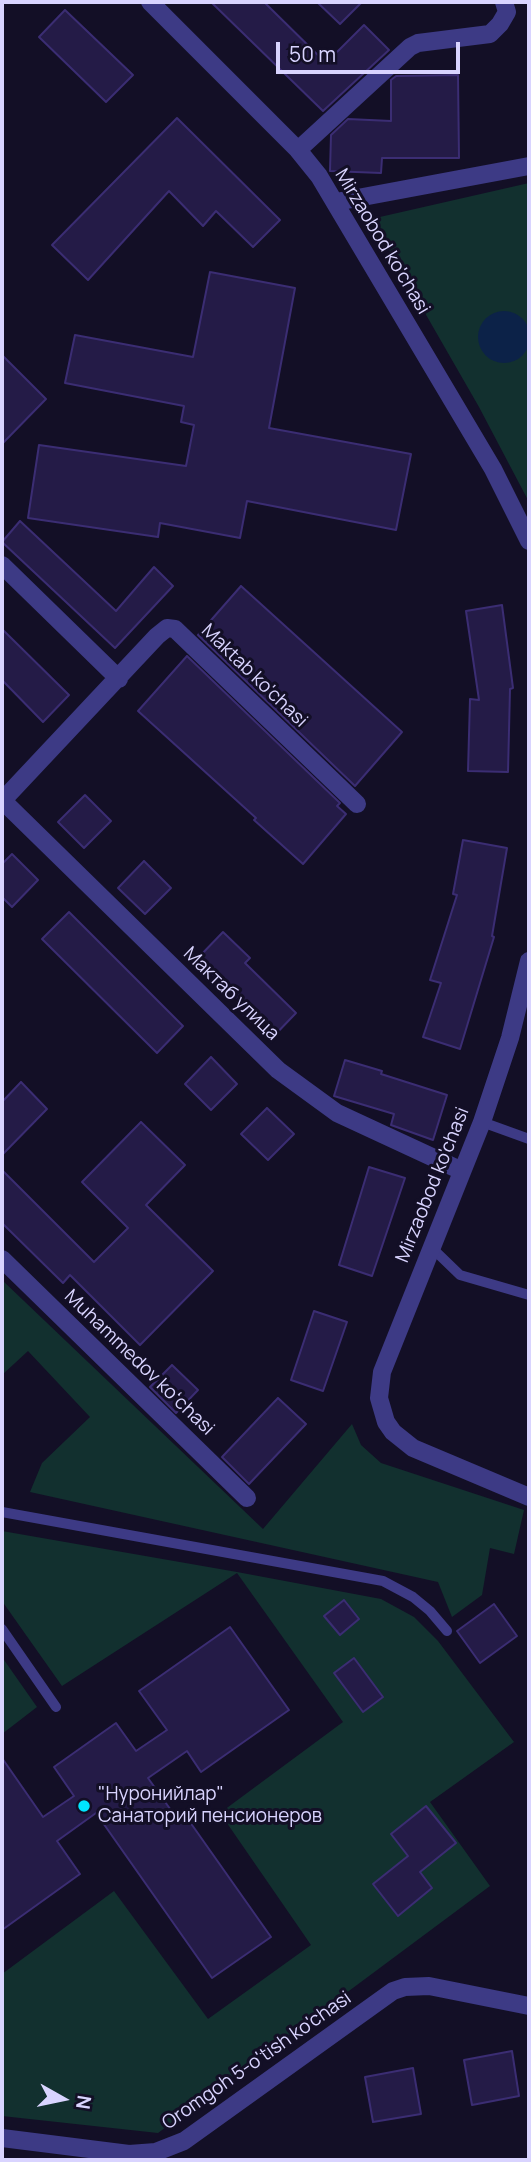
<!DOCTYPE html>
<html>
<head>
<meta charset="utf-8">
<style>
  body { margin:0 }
  #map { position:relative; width:531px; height:2162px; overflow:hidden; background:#130f26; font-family:Manrope,sans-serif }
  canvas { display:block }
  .frame { position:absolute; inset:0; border:4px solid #d9d4ff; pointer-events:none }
  .north { position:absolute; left:28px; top:2064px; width:70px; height:70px; -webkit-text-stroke:5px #130f26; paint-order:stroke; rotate:99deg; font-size:19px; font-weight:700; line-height:28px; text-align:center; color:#d9d4ff }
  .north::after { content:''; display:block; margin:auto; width:24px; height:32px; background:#d9d4ff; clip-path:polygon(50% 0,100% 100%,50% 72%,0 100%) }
  .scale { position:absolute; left:276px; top:42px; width:184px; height:32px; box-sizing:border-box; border:4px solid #d9d4ff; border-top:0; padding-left:9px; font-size:21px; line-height:24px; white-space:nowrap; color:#d9d4ff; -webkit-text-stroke:5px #130f26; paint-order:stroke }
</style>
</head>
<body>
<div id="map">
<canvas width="531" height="2162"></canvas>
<div class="frame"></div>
<div class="north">N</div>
<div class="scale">50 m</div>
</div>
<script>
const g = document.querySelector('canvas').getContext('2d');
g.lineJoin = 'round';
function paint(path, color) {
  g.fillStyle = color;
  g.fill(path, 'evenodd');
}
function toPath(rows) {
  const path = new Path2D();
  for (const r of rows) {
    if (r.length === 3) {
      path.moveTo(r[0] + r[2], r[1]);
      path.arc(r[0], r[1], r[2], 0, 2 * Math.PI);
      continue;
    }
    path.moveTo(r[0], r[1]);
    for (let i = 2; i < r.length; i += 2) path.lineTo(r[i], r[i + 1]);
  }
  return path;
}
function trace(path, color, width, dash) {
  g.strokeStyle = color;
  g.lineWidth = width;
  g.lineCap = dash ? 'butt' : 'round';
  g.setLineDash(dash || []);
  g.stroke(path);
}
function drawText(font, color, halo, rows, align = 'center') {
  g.font = font + ' Manrope,sans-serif';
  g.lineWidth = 6;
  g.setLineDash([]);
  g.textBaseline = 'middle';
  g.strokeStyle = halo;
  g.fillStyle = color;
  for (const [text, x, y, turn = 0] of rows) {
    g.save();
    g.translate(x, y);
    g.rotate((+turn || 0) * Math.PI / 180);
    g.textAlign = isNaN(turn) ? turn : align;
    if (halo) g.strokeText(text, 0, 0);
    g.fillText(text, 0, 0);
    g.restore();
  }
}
const green = toPath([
  [529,183,529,502,479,407,371,219],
  [2,1280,263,1529,352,1424,361,1445,381,1463,524,1510,514,1554,490,1548,482,1595,452,1617,438,1582,30,1492,42,1463,90,1417,28,1351,2,1375],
  [2,1531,237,1572,381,1599,414,1617,438,1641,514,1742,430,1802,490,1886,158,2133,2,2116,2,1974,114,1891,208,2019,311,1945,220,1813,343,1722,237,1573,62,1686,2,1601],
  [2,1657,37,1707,2,1734]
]);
const water = toPath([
  [504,337,26]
]);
const building = toPath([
  [211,2,264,2,326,63,364,25,389,50,323,111,211,2],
  [317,2,362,2,340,24,317,2],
  [65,10,133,75,106,102,39,37,65,10],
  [458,75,459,158,382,158,381,173,330,171,331,135,348,119,391,121,391,80,396,76,458,75],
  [177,118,280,220,253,247,216,211,203,226,169,191,88,280,52,245,177,118],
  [210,272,295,288,269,428,411,454,396,530,247,501,240,538,160,523,158,537,28,518,39,445,186,466,194,425,181,422,184,406,65,383,75,335,193,357,210,272],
  [2,355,46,399,2,444,2,355],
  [20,521,116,611,154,567,173,586,115,648,2,542,20,521],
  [241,586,402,732,355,786,198,635,241,586],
  [502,605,513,688,510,689,508,772,468,771,470,699,479,700,466,611,502,605],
  [2,629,69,695,43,722,2,680,2,629],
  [187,656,340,803,337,806,346,814,303,864,254,820,256,818,138,711,187,656],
  [85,795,111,821,84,848,58,822,85,795],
  [463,840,507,848,492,936,494,937,460,1049,423,1037,441,983,430,980,457,895,453,894,463,840],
  [12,854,38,880,12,907,2,897,2,864,12,854],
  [144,861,171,888,145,914,118,888,144,861],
  [69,912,183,1026,157,1053,42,939,69,912],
  [223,932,250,958,245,963,296,1013,270,1040,243,1014,249,1009,197,959,223,932],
  [211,1057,237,1084,211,1110,185,1084,211,1057],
  [345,1060,382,1071,381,1074,447,1095,433,1140,391,1125,394,1114,334,1096,345,1060],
  [21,1082,47,1109,2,1155,2,1102,21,1082],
  [267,1108,294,1134,268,1160,241,1134,267,1108],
  [141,1122,185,1165,146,1205,213,1271,140,1345,70,1275,63,1283,2,1223,2,1170,94,1262,128,1228,82,1182,141,1122],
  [369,1167,405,1178,372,1276,339,1265,369,1167],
  [314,1311,347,1322,323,1391,291,1380,314,1311],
  [172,1365,198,1390,176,1413,150,1387,172,1365],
  [278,1398,306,1424,249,1484,222,1457,278,1398],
  [344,1600,359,1619,340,1635,324,1616,344,1600],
  [494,1604,517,1636,480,1663,457,1631,494,1604],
  [230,1627,289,1710,201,1772,187,1751,148,1778,178,1820,185,1815,271,1937,212,1978,96,1813,57,1841,80,1874,2,1930,2,1758,43,1817,74,1796,54,1767,116,1723,136,1751,167,1730,139,1691,230,1627],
  [354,1658,383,1697,363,1712,334,1673,354,1658],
  [426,1806,456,1843,420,1872,432,1888,398,1916,373,1884,408,1856,391,1834,426,1806],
  [512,2051,519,2096,472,2105,464,2060,512,2051],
  [413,2068,421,2114,373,2122,365,2077,413,2068]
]);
const lane = toPath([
  [482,1122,529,1139],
  [431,1247,460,1275,529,1295],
  [2,1512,383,1581,413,1597,430,1611,447,1631],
  [2,1629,56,1707]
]);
const street = toPath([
  [150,2,298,150,319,176,493,469,529,541],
  [298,150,410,47,418,43,490,34,500,24,507,12,504,2],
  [336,202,529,166],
  [2,565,119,679],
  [2,800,278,1070,337,1113,462,1171],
  [2,801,157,636,167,628,175,629,357,804],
  [529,961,510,1038,482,1122,382,1372,379,1398,386,1422,393,1432,413,1448,529,1497],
  [2,1259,247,1498],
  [2,2138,129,2154,156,2152,184,2141,393,1991,405,1987,429,1986,529,2006]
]);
const markers = [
  [84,1806,7,"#00e5ff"]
];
const streetNames = [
  ["Mirzaobod ko'chasi",382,242,59],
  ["Maktab ko'chasi",254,676,44],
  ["Мактаб улица",231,994,44],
  ["Mirzaobod ko'chasi",433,1185,-68],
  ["Muhammedov koʻchasi",139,1363,44],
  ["Oromgoh 5-o'tish ko'chasi",257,2061,-35]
];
const poiNames = [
  ["\"Нуронийлар\"",98,1795],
  ["Санаторий пенсионеров",98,1817]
];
paint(green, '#12302f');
paint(water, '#0c2248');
paint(building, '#241b47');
trace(building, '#3b2d73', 2);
trace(lane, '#3d3a85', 10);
trace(street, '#3d3a85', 18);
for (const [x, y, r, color] of markers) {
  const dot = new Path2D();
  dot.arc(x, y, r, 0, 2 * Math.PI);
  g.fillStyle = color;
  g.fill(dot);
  trace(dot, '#130f26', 2.5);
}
drawText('19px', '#d9d4ff', '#130f26', streetNames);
drawText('19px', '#d9d4ff', '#130f26', poiNames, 'left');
</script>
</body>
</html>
